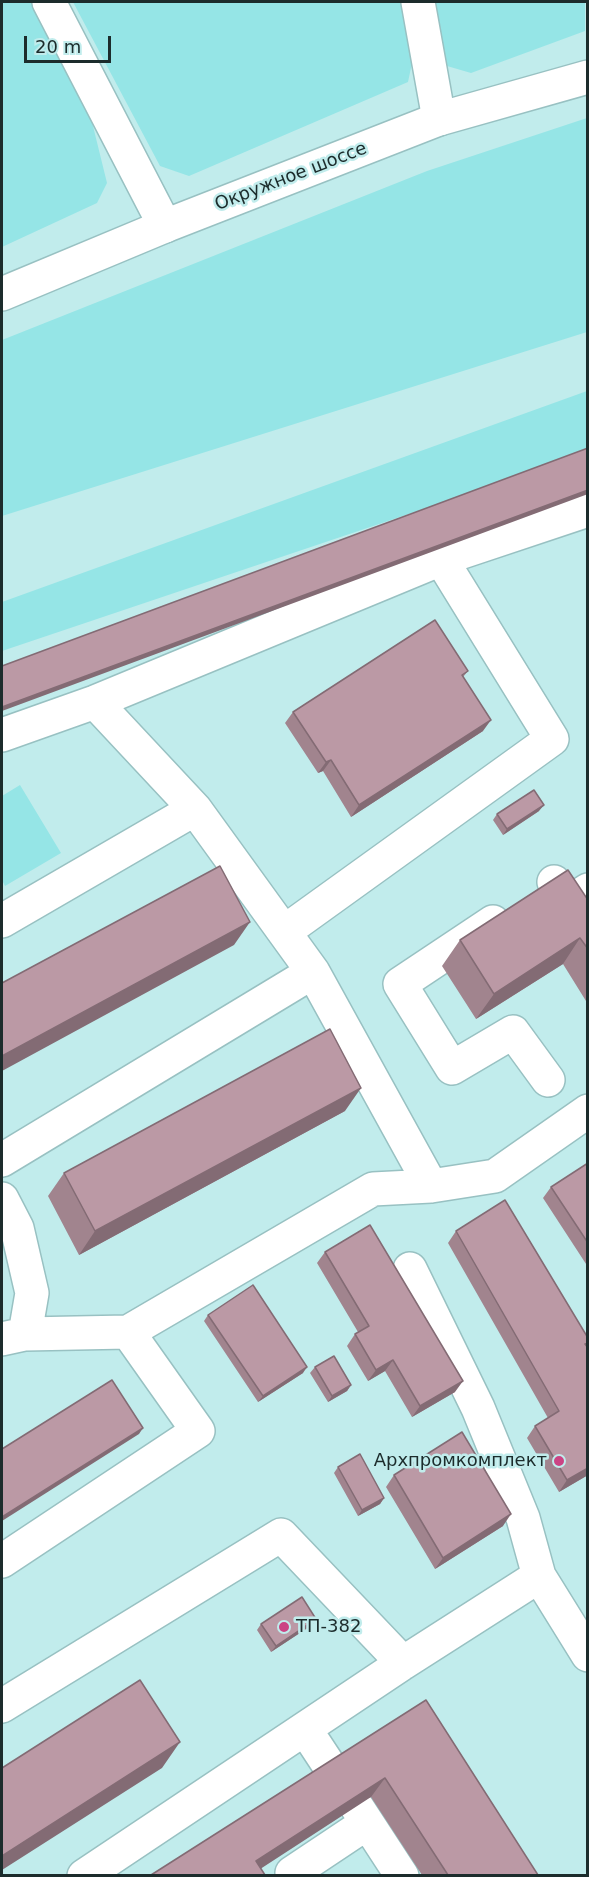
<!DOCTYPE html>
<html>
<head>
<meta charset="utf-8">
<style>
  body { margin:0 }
  #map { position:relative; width:589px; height:1877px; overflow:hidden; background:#c1ecec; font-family:"DejaVu Sans",sans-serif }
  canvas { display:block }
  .frame { position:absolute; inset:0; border:3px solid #1c2c2c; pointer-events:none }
  .scale { position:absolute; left:24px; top:36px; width:87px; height:27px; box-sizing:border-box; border:3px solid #1c2c2c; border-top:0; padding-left:8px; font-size:18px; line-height:21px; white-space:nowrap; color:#1c2c2c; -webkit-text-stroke:4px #c1ecec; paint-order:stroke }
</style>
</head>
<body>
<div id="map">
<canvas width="589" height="1877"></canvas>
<div class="frame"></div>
<div class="scale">20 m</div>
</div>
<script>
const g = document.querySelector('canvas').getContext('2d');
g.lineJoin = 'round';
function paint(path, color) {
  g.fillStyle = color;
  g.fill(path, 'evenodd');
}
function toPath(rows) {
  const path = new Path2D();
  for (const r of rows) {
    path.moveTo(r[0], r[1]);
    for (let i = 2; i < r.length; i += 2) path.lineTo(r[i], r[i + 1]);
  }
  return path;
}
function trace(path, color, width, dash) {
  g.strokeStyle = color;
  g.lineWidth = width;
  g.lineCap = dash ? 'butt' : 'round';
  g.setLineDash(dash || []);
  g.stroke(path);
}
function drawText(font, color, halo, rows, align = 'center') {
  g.font = font + ' "DejaVu Sans",sans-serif';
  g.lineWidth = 5;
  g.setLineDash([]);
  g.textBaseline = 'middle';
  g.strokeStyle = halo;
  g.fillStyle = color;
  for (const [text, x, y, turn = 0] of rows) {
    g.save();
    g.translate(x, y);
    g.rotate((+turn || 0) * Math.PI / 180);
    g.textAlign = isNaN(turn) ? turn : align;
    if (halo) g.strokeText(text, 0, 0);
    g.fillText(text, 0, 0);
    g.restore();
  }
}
const green = toPath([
  [2,2,32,2,92,122,107,183,97,203,2,247],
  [73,2,403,2,412,63,408,82,189,176,160,166],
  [432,2,585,2,585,31,471,73,447,66,437,43],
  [587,118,587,332,2,516,2,340,427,171],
  [587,391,587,454,2,651,2,602],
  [20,785,61,853,5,886,2,880,2,796]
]);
const minor = toPath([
  [49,2,165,226],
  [418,2,439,119],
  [95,702,195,809,313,972,431,1186],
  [2,735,95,702,441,559,588,510],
  [554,882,568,903,588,890],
  [2,921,195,809],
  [493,922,400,984,452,1068,513,1032,548,1080],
  [284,932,552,739,441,559],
  [2,1160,313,972],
  [2,1199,17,1228,32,1293,25,1334],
  [410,1269,478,1408,523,1518,539,1576,588,1655],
  [2,1339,25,1334,128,1332,373,1189,431,1186,495,1176,588,1111],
  [2,1561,198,1431,128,1332],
  [2,1706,281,1535,403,1663],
  [305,1729,332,1770],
  [357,1807,402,1876],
  [84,1876,403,1663,539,1576],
  [294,1876,292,1873,367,1823]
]);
const major = toPath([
  [2,294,165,226,439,119,588,77]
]);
const wall = toPath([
  [468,671,463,677,483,731,351,817,323,771,318,773,285,723,293,712],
  [539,811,503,835,493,820,497,814],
  [588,900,588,1000,586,1001,563,964,476,1019,442,966,460,940],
  [345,1111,79,1255,48,1196,64,1173],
  [588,1163,588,1267,543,1198,551,1187],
  [456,1231,588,1338,588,1344,586,1346,588,1348,588,1475,559,1492,527,1438,535,1426,548,1418,448,1243],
  [325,1252,455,1392,412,1417,385,1371,368,1381,347,1346,355,1334,358,1332,317,1263],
  [208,1315,303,1373,258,1402,204,1321],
  [315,1367,351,1385,347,1391,328,1402,310,1373],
  [338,1467,384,1498,380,1504,358,1516,334,1473],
  [394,1475,503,1526,435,1569,386,1487],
  [261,1624,312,1625,271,1652,257,1630],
  [426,1700,538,1875,422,1875,371,1797,151,1875]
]);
const shadedWall = toPath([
  [588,490,588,494,2,711,2,707],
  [491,720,483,731,351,817,359,805],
  [331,760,323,771,318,773,326,762],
  [544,805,539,811,503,835,507,829],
  [250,922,234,945,2,1071,2,1056],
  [580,938,563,964,476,1019,494,994],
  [361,1088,345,1111,79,1255,95,1231],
  [393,1360,385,1371,368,1381,376,1370],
  [307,1367,303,1373,258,1402,263,1396],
  [463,1381,455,1392,412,1417,420,1406],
  [351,1385,347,1391,328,1402,332,1396],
  [143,1428,139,1434,2,1521,2,1517],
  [588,1468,588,1475,559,1492,567,1480],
  [384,1498,380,1504,358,1516,362,1510],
  [511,1514,503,1526,435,1569,443,1558],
  [316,1619,312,1625,271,1652,276,1646],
  [180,1742,162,1768,2,1870,2,1856],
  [385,1778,371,1797,251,1875,256,1861]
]);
const building = toPath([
  [588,448,588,490,2,707,2,666,588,448],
  [435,620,468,671,462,675,491,720,359,805,331,760,326,762,293,712,435,620],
  [534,790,544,805,507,829,497,814,534,790],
  [220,866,250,922,2,1056,2,983,220,866],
  [568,870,588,900,588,949,580,938,494,994,460,940,568,870],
  [330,1029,361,1088,95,1231,64,1173,330,1029],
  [588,1163,588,1243,551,1187,588,1163],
  [505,1200,588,1338,588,1343,585,1344,588,1348,588,1468,567,1480,535,1426,559,1411,456,1231,505,1200],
  [370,1225,463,1381,420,1406,393,1360,376,1370,355,1334,369,1326,325,1252,370,1225],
  [253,1285,307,1367,263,1396,208,1315,253,1285],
  [334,1356,351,1385,332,1396,315,1367,334,1356],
  [112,1380,143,1428,2,1517,2,1449,112,1380],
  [462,1432,511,1514,443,1558,394,1475,462,1432],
  [360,1454,384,1498,362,1510,338,1467,360,1454],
  [302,1597,316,1619,276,1646,261,1624,302,1597],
  [140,1680,180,1742,2,1856,2,1768,140,1680],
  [426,1700,538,1875,448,1875,385,1778,256,1861,265,1875,151,1875,426,1700]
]);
const markers = [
  [559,1461,6,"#cb4484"],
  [284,1627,6,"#cb4484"]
];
const streetNames = [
  ["Окружное шоссе",291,177,-21]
];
const poiNames = [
  ["Архпромкомплект",547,1461],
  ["ТП-382",296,1627,"left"]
];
paint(green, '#95e5e6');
trace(minor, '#98c1c2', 36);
trace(major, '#98c1c2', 36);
trace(minor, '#fff', 33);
trace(major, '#fff', 33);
paint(wall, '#a1848e');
paint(shadedWall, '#836b74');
paint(building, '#bb99a5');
trace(building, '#836b74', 1.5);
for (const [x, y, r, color] of markers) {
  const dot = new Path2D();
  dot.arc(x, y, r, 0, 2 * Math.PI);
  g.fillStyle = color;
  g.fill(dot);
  trace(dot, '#c1ecec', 2);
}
drawText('18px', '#1c2c2c', '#c1ecec', streetNames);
drawText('18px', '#1c2c2c', '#c1ecec', poiNames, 'right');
</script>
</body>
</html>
